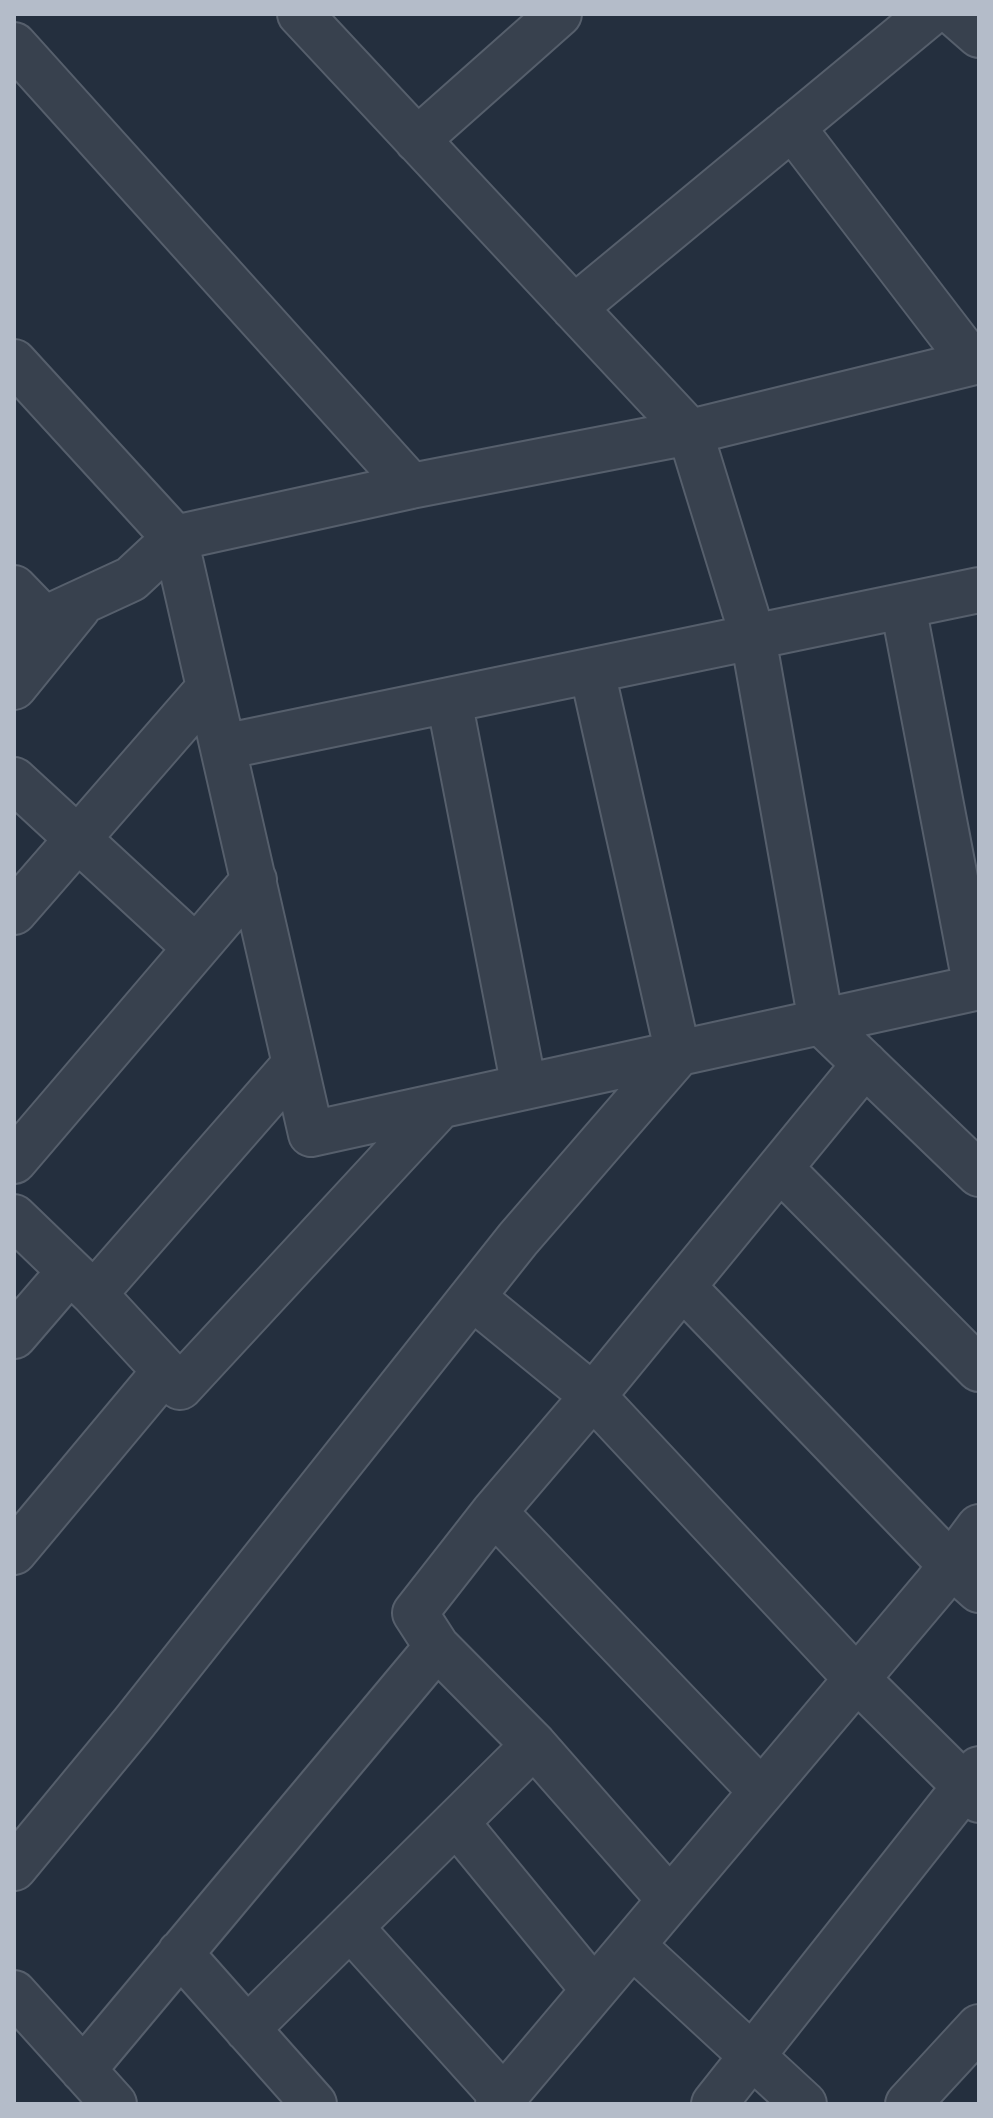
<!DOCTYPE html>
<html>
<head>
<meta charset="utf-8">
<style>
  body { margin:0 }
  #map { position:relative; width:993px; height:2118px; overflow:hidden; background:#242f3e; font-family:"PT Sans Narrow",sans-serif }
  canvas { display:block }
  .frame { position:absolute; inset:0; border:16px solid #b4bcc9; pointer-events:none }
</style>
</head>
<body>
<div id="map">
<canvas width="993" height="2118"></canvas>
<div class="frame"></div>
</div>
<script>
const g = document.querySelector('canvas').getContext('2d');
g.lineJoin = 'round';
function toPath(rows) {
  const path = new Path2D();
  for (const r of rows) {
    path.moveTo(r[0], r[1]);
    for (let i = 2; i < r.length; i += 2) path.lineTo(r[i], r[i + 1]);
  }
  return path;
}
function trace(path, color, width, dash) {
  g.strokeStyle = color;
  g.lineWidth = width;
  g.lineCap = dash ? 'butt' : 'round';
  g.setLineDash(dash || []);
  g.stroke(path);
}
const minor = toPath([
  [300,14,690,432,753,637,821,1022,979,1174],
  [955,14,979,35],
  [14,45,411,486],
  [792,127,972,362],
  [417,140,559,14],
  [574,308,929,14],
  [14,362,175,538,411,486,690,432,979,361],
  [14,588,44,619],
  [903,606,976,988],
  [14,633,131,579,175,538,311,1134,979,987],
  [14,687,78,608],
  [449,700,524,1087],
  [223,747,979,590],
  [14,780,195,947],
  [14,912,209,688],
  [14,1161,254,880],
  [780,1168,979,1369],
  [14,1217,94,1294,295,1064],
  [683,1287,951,1565,979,1590],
  [94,1294,180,1387,440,1106],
  [472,1297,593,1396,857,1679,979,1800],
  [14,1336,70,1271],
  [494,1512,761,1791],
  [14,1552,165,1371],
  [437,1647,534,1745,670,1900],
  [456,1822,594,1990],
  [14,1868,133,1724,518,1239,678,1054,592,671],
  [350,1927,504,2098],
  [632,1945,804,2104],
  [180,1953,314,2104],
  [14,1993,114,2104],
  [247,2029,534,1745],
  [83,2070,437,1647,415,1613,494,1512,593,1396,865,1064],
  [498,2104,936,1585,979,1527],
  [714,2104,979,1769],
  [908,2104,979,2027]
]);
trace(minor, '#565f6c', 48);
trace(minor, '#38414e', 44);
</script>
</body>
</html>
